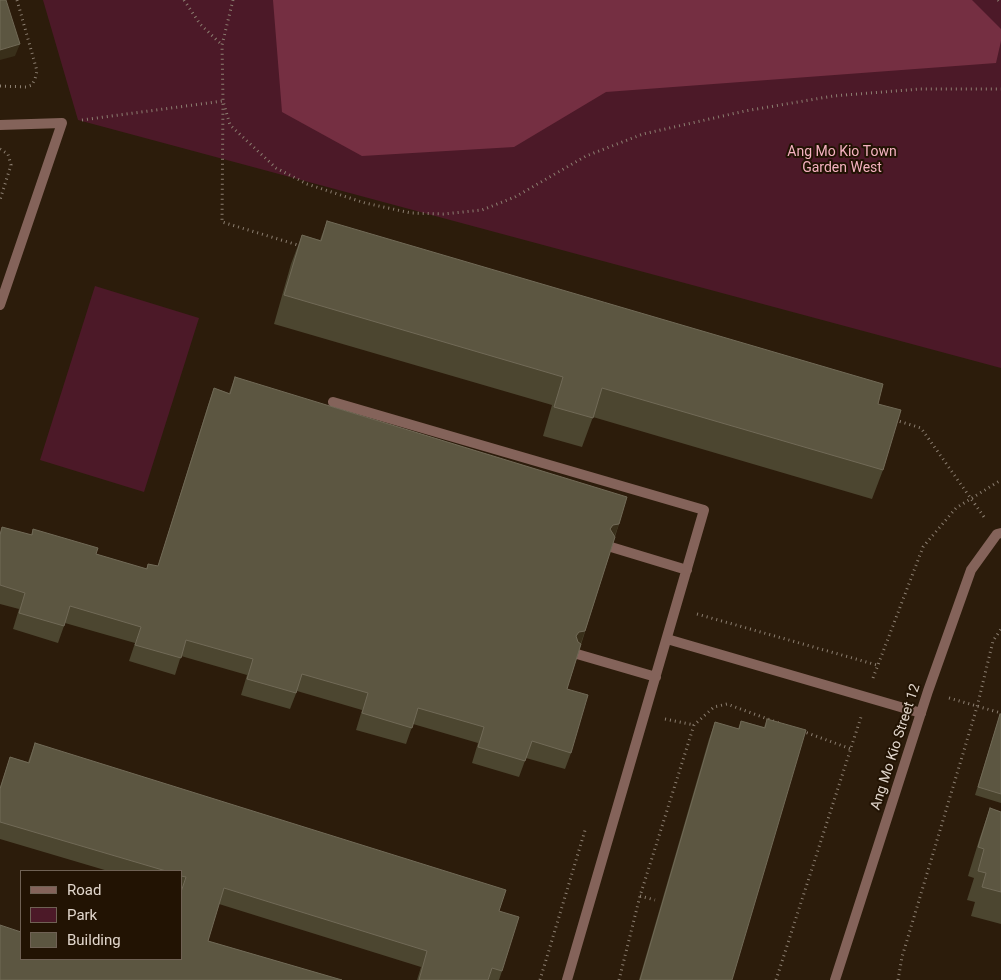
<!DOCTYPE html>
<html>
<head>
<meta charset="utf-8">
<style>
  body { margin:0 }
  #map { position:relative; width:1001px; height:980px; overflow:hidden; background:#2c1c0b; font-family:Roboto,sans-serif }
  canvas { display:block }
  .legend { position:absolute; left:20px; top:870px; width:162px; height:90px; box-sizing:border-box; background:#221303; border:1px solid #6f6154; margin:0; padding:6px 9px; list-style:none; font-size:15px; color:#e2d7cd }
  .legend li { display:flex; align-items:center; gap:10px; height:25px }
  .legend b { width:25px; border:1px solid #6f6154 }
</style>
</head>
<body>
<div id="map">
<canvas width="1001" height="980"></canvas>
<ul class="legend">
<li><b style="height:6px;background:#84635a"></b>Road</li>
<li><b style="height:14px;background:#4c1928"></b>Park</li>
<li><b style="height:14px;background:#5c5641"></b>Building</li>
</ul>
</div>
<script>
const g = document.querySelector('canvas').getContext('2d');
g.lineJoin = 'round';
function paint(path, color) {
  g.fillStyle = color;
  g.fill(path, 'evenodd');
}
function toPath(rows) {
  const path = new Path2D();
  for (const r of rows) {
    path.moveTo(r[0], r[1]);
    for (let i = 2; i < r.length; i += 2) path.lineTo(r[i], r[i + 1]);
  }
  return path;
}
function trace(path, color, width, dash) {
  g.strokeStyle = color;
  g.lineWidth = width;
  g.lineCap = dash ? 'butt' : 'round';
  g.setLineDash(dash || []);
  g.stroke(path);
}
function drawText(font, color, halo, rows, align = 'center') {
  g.font = font + ' Roboto,sans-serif';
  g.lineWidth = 4;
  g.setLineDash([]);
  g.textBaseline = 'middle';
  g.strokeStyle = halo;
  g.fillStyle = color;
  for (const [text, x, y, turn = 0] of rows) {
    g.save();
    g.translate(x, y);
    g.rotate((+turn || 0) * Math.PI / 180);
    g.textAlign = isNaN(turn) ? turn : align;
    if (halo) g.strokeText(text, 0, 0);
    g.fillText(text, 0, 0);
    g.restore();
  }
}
const green = toPath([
  [43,0,1001,0,1001,368,78,120],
  [95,286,199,318,144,492,40,460]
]);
const forest = toPath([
  [273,0,972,0,1001,29,1001,41,996,63,606,92,514,147,362,156,282,112]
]);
const path = toPath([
  [184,0,200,24,222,45],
  [233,0,222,45,223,101,230,125,276,168,307,184,365,203,411,213,443,214,482,210,515,197,586,156,643,134,745,111,833,96,920,89,1001,89],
  [998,0,1001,3],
  [0,86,26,87,32,85,35,79,37,71,17,0],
  [82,120,223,101,222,222,301,246],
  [0,149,8,154,11,165,0,200],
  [895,420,921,428,984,517],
  [697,614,877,665],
  [873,678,923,547,956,508,1001,480],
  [949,698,1001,713],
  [665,719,694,725],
  [802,731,851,749],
  [640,896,655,900],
  [540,980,586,827],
  [619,980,640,896,694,725,714,707,727,704,784,725],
  [776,980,861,717],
  [898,980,902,957,977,707,993,641,1001,629]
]);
const service = toPath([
  [333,402,704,510,567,980],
  [611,547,687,570],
  [667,639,921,713],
  [577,654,656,677]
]);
const minor = toPath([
  [0,125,62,123,0,305],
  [835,980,928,691,971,570,997,534,1001,533]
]);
const wall = toPath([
  [327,221,878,404,883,470,872,499,593,417,582,447,543,436,552,405,274,324,291,264,302,235,320,240],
  [235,377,619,524,567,689,571,753,565,769,526,758,519,777,472,763,478,743,413,724,406,744,356,730,362,710,297,691,290,709,241,695,247,675,181,656,175,675,129,661,135,643,65,623,58,643,13,629,19,609,0,604,0,533,2,527,31,535,33,529,96,554,146,569,148,564,158,566,208,405,214,388,229,393],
  [1000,714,1001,714,1001,803,975,795],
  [767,719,732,980,639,980,709,739,715,722,738,729,741,721,764,727],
  [35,743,499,911,502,971,499,980,417,980,421,967,219,904,208,941,342,980,21,959,181,959,181,871,108,871,0,839,0,787,10,757,28,762],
  [990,808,1001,812,1001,924,971,916,975,902,967,900,974,878,968,876,980,837]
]);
const shadedWall = toPath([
  [20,44,15,56,0,60,0,50],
  [619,524,613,540,610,529,613,525],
  [585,631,579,648,576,636,579,632]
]);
const building = toPath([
  [0,0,6,0,20,44,0,50,0,0],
  [327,221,883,384,878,404,901,410,883,470,602,388,593,418,554,407,563,377,284,295,302,235,321,241,327,221],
  [235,377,627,497,619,524,613,525,610,529,615,537,585,631,579,632,576,636,578,642,581,644,567,689,588,695,571,753,532,741,525,761,478,747,484,727,418,708,412,728,362,713,368,693,302,674,296,693,247,679,253,659,186,640,181,658,135,645,141,627,70,606,64,626,19,613,25,593,0,585,0,535,2,527,32,535,33,529,98,548,96,554,147,569,148,564,158,566,214,388,230,394,235,377],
  [1000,714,1001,714,1001,794,978,787,1000,714],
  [767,719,806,730,732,980,640,980,715,722,739,729,741,721,765,728,767,719],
  [35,743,506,890,499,911,519,917,502,971,492,968,488,980,419,980,427,951,224,888,208,941,342,980,0,980,0,925,21,932,21,959,181,959,181,892,186,877,181,876,181,871,166,871,0,822,0,789,10,757,29,763,35,743],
  [990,808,1001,812,1001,892,982,887,986,873,978,871,984,849,978,847,990,808]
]);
const parkNames = [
  ["Ang Mo Kio Town",842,152],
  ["Garden West",842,168]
];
const streetNames = [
  ["Ang Mo Kio Street 12",896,747,-72]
];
paint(green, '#4c1928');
paint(forest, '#752f42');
trace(path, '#8c7f71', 3, [1, 4]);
trace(service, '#84635a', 10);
trace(minor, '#84635a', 10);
paint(wall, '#4c4630');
paint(shadedWall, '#392f1a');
paint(building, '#5c5641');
trace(building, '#716a57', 1);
drawText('14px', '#f4b2c0', '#221303', parkNames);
drawText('14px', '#e2d7cd', '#221303', streetNames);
</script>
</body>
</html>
